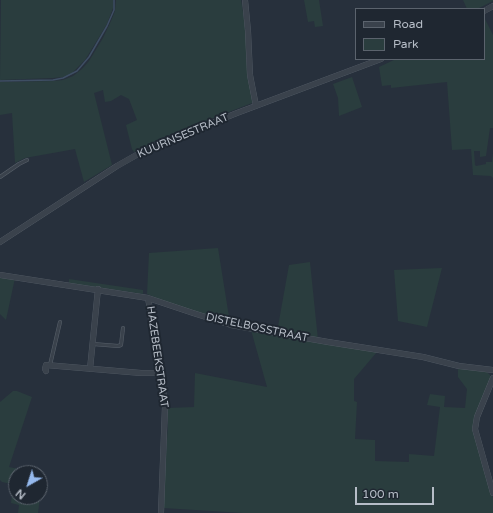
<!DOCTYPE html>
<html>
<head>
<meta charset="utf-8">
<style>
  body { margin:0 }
  #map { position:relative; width:493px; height:513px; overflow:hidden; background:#27303c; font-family:"Varela Round",sans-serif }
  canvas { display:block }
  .legend { position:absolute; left:355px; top:8px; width:130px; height:52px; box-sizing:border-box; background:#1f2731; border:1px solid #5b636d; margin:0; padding:5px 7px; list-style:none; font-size:12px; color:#b6bdc7 }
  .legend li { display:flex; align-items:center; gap:8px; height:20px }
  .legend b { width:20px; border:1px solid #5b636d }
  .north { position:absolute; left:8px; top:465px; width:40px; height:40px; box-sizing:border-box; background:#1f2731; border:1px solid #5b636d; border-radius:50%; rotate:219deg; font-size:11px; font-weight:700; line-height:16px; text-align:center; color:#b6bdc7 }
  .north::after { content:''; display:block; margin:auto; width:14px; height:18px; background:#95b9ed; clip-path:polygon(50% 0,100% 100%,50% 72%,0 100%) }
  .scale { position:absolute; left:355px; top:487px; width:79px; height:18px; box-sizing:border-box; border:2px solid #b6bdc7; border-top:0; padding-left:5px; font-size:12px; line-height:14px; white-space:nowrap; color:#b6bdc7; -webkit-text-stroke:3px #1f2731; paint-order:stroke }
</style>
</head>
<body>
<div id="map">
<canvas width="493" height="513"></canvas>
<ul class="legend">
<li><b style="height:5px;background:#3a424c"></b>Road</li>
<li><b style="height:11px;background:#2a3d3e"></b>Park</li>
</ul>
<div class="north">N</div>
<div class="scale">100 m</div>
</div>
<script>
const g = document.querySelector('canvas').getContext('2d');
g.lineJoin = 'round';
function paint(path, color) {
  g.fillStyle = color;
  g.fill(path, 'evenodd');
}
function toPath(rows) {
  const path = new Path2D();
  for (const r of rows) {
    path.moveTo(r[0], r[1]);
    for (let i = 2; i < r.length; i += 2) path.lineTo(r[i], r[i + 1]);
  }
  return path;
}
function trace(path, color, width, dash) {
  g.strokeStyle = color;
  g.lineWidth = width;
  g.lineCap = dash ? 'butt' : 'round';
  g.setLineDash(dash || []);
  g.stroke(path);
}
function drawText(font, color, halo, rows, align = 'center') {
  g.font = font + ' "Varela Round",sans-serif';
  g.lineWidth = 4;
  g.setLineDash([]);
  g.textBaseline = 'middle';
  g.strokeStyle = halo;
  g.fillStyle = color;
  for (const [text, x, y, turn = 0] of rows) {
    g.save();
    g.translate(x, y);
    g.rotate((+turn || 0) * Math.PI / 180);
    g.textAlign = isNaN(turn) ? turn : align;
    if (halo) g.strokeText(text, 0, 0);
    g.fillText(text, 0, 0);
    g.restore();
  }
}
const green = toPath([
  [1,0,113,0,113,8,107,24,93,47,85,60,72,73,63,77,53,78,0,80],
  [116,0,241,0,247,38,246,55,248,78,253,98,252,103,159,139,134,152,132,149,126,125,137,120,129,99,121,95,111,101,105,102,103,90,94,93,112,165,84,182,75,149,25,158,15,163,12,113,0,115,0,82,53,81,63,80,73,76,82,69,89,61,103,38,111,21,115,11],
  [304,0,319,0,323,26,315,27,314,21,308,22],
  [463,0,493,0,493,1,477,9,467,9],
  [484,17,493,35,493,128,490,128,486,156,480,157,480,151,474,151,475,165,476,166,486,164,486,162,492,162,493,153,493,178,491,176,473,175,471,149,452,150,447,82,391,88,391,85,382,86,379,67,396,59,484,59],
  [352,77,362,107,339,116,338,98,333,84],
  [218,248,230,323,180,308,147,294,149,253],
  [310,262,318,340,277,332,289,265],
  [442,268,427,327,398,321,394,270],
  [0,276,15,278,6,320,0,314],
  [69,279,143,290,143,294,69,283],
  [251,330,377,352,354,379,354,401,357,402,355,439,375,440,375,461,409,462,409,454,434,456,440,407,427,405,430,394,445,396,444,407,465,408,467,389,458,377,458,367,487,372,490,375,491,379,474,419,478,445,493,498,493,513,243,513,163,508,168,423,168,408,194,407,195,373,267,387],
  [13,391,17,391,32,397,9,467,39,473,16,473,16,485,2,482,0,480,0,402],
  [12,495,16,495,16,497,40,497,38,513,18,513,19,505,11,503]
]);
const stream = toPath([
  [0,81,53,80,63,78,77,71,89,57,107,26,114,10,114,0]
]);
const service = toPath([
  [0,177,19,164,27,160],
  [93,344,118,346,121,345,123,328],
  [50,365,60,322]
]);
const minor = toPath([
  [245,0,248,31,250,75,256,106],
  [484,11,493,6],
  [0,242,117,166,147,149,237,113,381,59],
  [0,275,148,298,193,313,231,325,328,342,423,357,459,366,493,370],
  [148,298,161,373,165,406,161,513],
  [90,369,98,289],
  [46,371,45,369,46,365,141,373,161,373],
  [493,378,477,417,475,429,493,493]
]);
const streetNames = [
  ["KUURNSESTRAAT",183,136,-23],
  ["DISTELBOSSTRAAT",257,328,12],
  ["HAZEBEEKSTRAAT",157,357,82]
];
paint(green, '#2a3d3e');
trace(stream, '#3e4e63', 1.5);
trace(service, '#58606a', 4);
trace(minor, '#58606a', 6);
trace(service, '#3a424c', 3);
trace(minor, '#3a424c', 5.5);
drawText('11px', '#b6bdc7', '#1f2731', streetNames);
</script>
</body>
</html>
